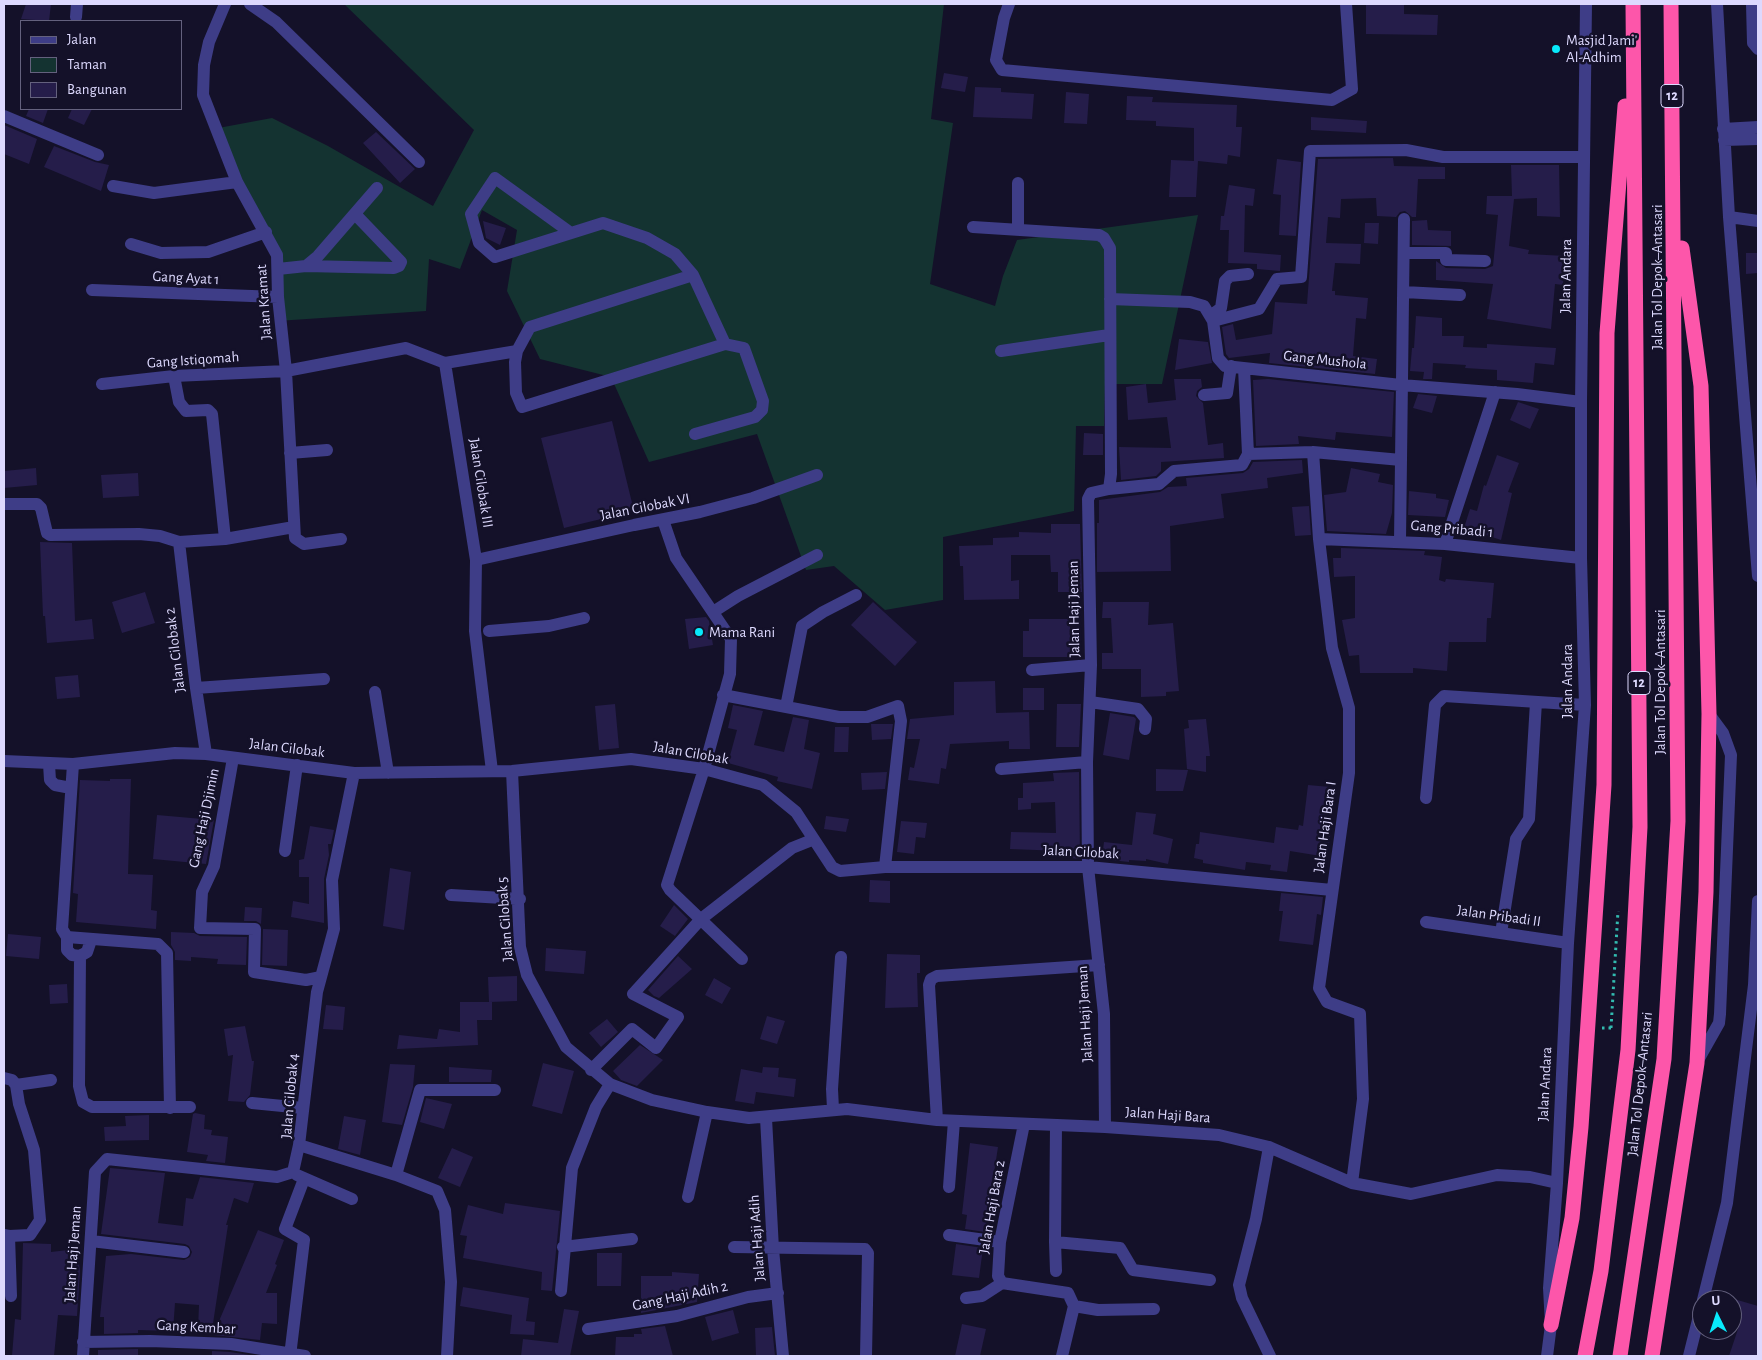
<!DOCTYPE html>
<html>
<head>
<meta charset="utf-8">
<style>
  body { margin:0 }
  #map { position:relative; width:1762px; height:1360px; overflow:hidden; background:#141129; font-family:"Alegreya Sans",sans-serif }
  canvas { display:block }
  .frame { position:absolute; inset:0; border:5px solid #ddd9fe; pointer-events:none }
  .legend { position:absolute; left:20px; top:20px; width:162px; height:90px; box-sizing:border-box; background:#141129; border:1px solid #64617e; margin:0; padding:6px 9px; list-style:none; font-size:15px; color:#ddd9fe }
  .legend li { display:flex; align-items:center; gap:10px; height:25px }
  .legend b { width:25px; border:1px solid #64617e }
  .north { position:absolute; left:1692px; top:1290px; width:50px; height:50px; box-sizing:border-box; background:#141129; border:1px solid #64617e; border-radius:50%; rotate:356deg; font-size:14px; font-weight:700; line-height:20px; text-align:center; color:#ddd9fe }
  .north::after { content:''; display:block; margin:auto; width:18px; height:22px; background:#08e9fb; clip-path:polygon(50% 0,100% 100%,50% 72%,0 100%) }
</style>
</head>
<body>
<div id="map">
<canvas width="1762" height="1360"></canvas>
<div class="frame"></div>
<ul class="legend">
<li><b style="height:6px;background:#3e3d87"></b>Jalan</li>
<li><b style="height:14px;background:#143331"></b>Taman</li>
<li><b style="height:14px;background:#251d4a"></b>Bangunan</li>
</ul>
<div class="north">U</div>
</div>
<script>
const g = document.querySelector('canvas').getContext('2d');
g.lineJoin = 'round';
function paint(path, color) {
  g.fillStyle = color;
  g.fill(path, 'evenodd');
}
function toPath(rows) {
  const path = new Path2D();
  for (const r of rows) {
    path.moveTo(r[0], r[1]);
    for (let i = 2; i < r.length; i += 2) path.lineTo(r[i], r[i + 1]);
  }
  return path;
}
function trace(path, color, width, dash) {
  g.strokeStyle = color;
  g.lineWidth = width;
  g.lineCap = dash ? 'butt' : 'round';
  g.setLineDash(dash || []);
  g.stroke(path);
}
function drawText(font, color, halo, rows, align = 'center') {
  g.font = font + ' "Alegreya Sans",sans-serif';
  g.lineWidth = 5;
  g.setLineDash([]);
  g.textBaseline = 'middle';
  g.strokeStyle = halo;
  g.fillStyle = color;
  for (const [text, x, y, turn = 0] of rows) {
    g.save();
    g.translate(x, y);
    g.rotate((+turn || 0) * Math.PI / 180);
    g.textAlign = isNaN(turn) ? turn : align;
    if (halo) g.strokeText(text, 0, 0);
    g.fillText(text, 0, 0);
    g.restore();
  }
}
const green = toPath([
  [344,4,944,4,931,119,953,123,930,284,995,306,1003,276,1017,240,1198,215,1162,384,1105,384,1104,426,1076,426,1074,511,943,537,943,600,885,610,834,566,806,570,757,434,649,462,611,377,540,359,507,291,517,230,482,210,460,269,429,259,426,311,277,321,271,248,213,129,272,118,328,146,433,206,474,130]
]);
const building = toPath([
  [26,4,51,4,49,21,21,19],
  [1366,4,1404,4,1404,14,1438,15,1437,35,1366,34],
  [944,73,968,77,965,92,941,88],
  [975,87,1001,88,1001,92,1034,94,1032,119,973,117],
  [1066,92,1089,94,1087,124,1064,123],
  [1127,96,1153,97,1152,102,1237,105,1236,127,1242,127,1240,157,1228,155,1227,164,1198,161,1196,197,1169,197,1171,160,1194,161,1194,128,1156,126,1156,121,1126,120],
  [29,109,48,109,43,123,26,116],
  [72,109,92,109,84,125,68,118],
  [1311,117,1367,121,1366,133,1311,130],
  [4,125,37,139,29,164,4,154],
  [376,132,415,169,400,183,363,143],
  [54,146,95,162,109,165,101,191,44,167],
  [1393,158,1394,166,1445,167,1445,179,1418,179,1416,217,1412,217,1405,211,1400,212,1396,217,1377,216,1376,198,1341,199,1340,218,1328,217,1326,243,1361,244,1360,264,1335,263,1332,291,1335,291,1335,295,1368,298,1366,319,1356,318,1353,356,1377,359,1375,374,1269,363,1270,353,1229,358,1226,354,1222,327,1233,324,1236,340,1272,334,1275,302,1307,304,1318,159],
  [1277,159,1301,162,1296,236,1279,235,1281,195,1273,194],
  [1511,165,1559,165,1560,217,1537,216,1537,198,1514,199,1509,246,1529,250,1528,254,1565,256,1563,285,1555,284,1551,329,1487,319,1493,284,1436,280,1436,261,1446,268,1485,269,1493,266,1498,215,1486,214,1487,196,1512,196],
  [1229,185,1255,189,1253,206,1245,205,1244,252,1281,255,1280,271,1257,269,1257,264,1228,263,1229,230,1220,230,1221,216,1224,216],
  [1427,220,1428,230,1451,231,1451,246,1412,245,1412,221],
  [483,221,506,228,500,245,486,238],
  [1365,223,1379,223,1378,244,1364,243],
  [1746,253,1758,253,1758,273,1746,274],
  [1416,316,1442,318,1442,336,1464,336,1463,347,1487,348,1487,344,1556,348,1554,365,1535,363,1533,383,1497,380,1497,370,1465,368,1466,365,1433,363,1432,379,1423,379,1424,372,1410,371,1412,348,1414,348],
  [1179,339,1208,342,1212,363,1175,370],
  [1174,379,1201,379,1202,387,1197,391,1196,396,1203,403,1208,445,1223,443,1224,458,1161,462,1161,471,1156,476,1121,480,1119,447,1171,448,1167,417,1128,420,1126,387,1146,384,1148,403,1176,400],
  [1268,379,1394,392,1392,437,1336,432,1335,440,1298,436,1299,444,1256,446,1253,380],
  [1418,394,1437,396,1432,413,1413,408],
  [1518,402,1539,409,1530,429,1510,420],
  [612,421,634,511,564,528,541,438],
  [1084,433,1103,434,1103,455,1083,455],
  [1497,455,1519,463,1508,492,1512,493,1501,540,1480,533,1478,537,1463,531,1470,509,1477,511,1484,485,1486,486],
  [1302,460,1303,473,1267,478,1268,488,1221,494,1224,518,1170,526,1171,571,1097,572,1097,523,1099,523,1099,500,1160,492,1168,487,1187,486,1186,478,1243,473,1249,469,1253,462],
  [36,468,37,485,4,488,4,471],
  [1351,468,1380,474,1378,482,1393,485,1392,513,1386,534,1327,531,1324,495,1346,492],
  [138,473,139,496,103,498,101,475],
  [1409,491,1436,494,1436,498,1449,500,1445,517,1408,515],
  [1309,506,1311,535,1295,536,1292,507],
  [1051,524,1080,524,1082,592,1058,592,1058,572,1051,572,1050,555,1011,555,1011,581,1019,580,1019,599,964,600,963,566,960,566,959,546,993,545,993,538,1019,537,1019,532,1051,533],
  [40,542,72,543,75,621,92,619,94,639,47,643,45,616,43,616],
  [1341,548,1425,551,1424,555,1442,557,1439,580,1445,582,1446,579,1494,583,1491,618,1487,618,1486,642,1449,642,1447,671,1413,668,1413,673,1360,673,1359,655,1349,656,1342,620,1355,618,1355,576,1334,577,1333,558,1341,558],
  [145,592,155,623,122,633,112,602],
  [873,602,917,642,895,666,851,625],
  [1103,602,1149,602,1148,625,1173,623,1179,691,1166,692,1166,696,1141,697,1141,669,1102,669,1102,653,1113,653,1111,618,1102,618],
  [706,617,709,621,713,645,689,649,685,619],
  [1029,619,1070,619,1070,657,1023,657,1023,631,1029,631],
  [78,675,80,697,57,699,55,677],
  [995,681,996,713,1029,712,1030,749,1009,749,1009,741,950,744,946,769,941,768,939,784,908,780,910,767,914,768,920,739,907,739,910,719,954,715,954,682],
  [1023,688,1044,688,1044,710,1023,710],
  [615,704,619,748,599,750,595,706],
  [1057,704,1081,704,1079,747,1056,747],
  [733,705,763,711,754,745,784,752,793,717,809,720,804,749,820,753,812,789,777,781,778,777,728,763,737,730,728,728],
  [1110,713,1134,717,1136,719,1129,760,1103,755],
  [1206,719,1210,756,1206,756,1206,772,1187,769,1184,729,1189,728,1188,720],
  [871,724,893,724,891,739,872,740],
  [835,727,849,727,848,752,834,752],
  [1156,769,1188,770,1183,791,1156,791],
  [887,772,885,789,862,790,861,773],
  [1079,772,1080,859,1062,857,1062,851,1010,849,1011,832,1056,833,1055,802,1031,803,1031,809,1018,810,1018,798,1023,798,1023,783,1054,781,1053,773],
  [110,779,131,779,128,874,153,875,151,910,157,911,156,929,76,922,78,894,73,893,80,780,110,781],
  [1308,785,1330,787,1324,830,1331,831,1327,857,1290,851,1287,872,1270,870,1271,865,1246,862,1245,870,1203,863,1203,860,1194,858,1196,844,1199,844,1200,832,1274,843,1276,827,1298,830,1299,825,1303,826],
  [1136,812,1156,814,1153,834,1173,839,1168,864,1146,859,1146,861,1129,860,1129,862,1102,859,1104,842,1132,845],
  [157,815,214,820,206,864,153,859],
  [826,816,849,819,846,832,824,829],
  [901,821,927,823,925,838,916,837,914,854,897,852],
  [310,826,334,830,331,844,328,844,329,855,324,879,324,923,291,917,293,901,309,904,309,877,299,877,299,860,304,859],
  [390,868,411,872,404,930,383,926],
  [870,880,890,881,890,903,869,902],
  [1281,893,1323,897,1321,915,1317,914,1313,945,1279,941,1283,911,1279,911],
  [674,905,688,919,675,936,660,926],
  [245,907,262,908,261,924,256,921,244,921],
  [263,929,288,930,287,966,262,965],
  [171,932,194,933,200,936,247,937,246,965,217,964,218,959,191,957,191,961,175,960,175,952,171,945],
  [8,934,41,937,39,959,6,956],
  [546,948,586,951,584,974,545,971],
  [887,954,920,955,920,973,917,973,918,1007,885,1008],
  [678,956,692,969,659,998,654,996,648,990],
  [517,976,517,1001,489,1002,488,977],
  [714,978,731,988,722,1004,705,995],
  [67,984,68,1003,50,1004,49,985],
  [460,1002,492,1002,492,1020,477,1020,478,1045,397,1049,399,1035,437,1039,439,1029,460,1032],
  [326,1005,345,1007,343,1030,323,1029],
  [767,1016,785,1021,777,1044,760,1039],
  [607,1019,618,1032,601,1047,589,1033],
  [245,1026,252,1061,254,1061,250,1095,244,1102,228,1101,233,1055,228,1056,224,1029],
  [640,1045,663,1060,637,1086,621,1080,613,1071],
  [543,1063,574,1071,562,1114,532,1106],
  [390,1064,415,1065,413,1087,402,1125,382,1122],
  [449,1067,492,1070,491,1082,449,1082],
  [763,1067,779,1068,778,1077,796,1079,794,1097,756,1092,754,1104,735,1101,741,1069,762,1073],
  [426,1098,452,1104,444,1129,420,1122],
  [195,1113,205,1115,204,1129,212,1130,211,1135,228,1137,225,1163,206,1161,208,1155,187,1152,193,1114],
  [149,1115,149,1140,105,1141,104,1127,126,1126,125,1116],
  [344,1116,366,1120,360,1155,338,1149],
  [970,1143,998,1147,985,1232,965,1229,967,1215,962,1214],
  [452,1148,473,1157,460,1187,438,1178],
  [110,1168,165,1173,158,1223,183,1226,186,1198,193,1199,200,1177,254,1183,248,1203,234,1198,226,1225,228,1225,212,1330,198,1329,199,1305,175,1303,173,1331,138,1330,138,1333,104,1334,104,1317,100,1317,106,1256,131,1254,184,1260,190,1257,192,1252,189,1246,185,1244,101,1234],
  [505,1203,560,1211,552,1291,541,1290,542,1272,463,1258,467,1236,460,1235,468,1205,503,1214],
  [258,1230,284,1240,275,1264,277,1265,266,1293,277,1293,277,1324,262,1323,260,1340,213,1335],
  [23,1243,51,1244,51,1252,77,1249,80,1271,77,1316,58,1315,54,1356,12,1356,15,1319,21,1320],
  [956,1244,983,1248,979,1278,952,1275],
  [597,1253,622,1253,621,1286,597,1286],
  [672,1272,699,1274,697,1302,641,1313,641,1276,672,1276],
  [463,1287,529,1298,526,1321,535,1322,534,1335,510,1334,512,1315,460,1306],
  [1734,1299,1758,1306,1758,1356,1729,1356,1740,1323,1732,1321],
  [564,1309,579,1311,570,1356,521,1356,523,1339,558,1343],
  [733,1310,739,1333,712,1341,705,1317],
  [962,1324,986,1329,980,1356,955,1356],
  [665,1326,673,1356,615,1356,616,1337,634,1337,634,1334,642,1334,641,1329],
  [772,1327,775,1356,756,1356,755,1328],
  [138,1349,138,1356,98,1356,98,1350],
  [212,1351,230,1352,256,1356,212,1356]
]);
const path = toPath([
  [1602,1028,1615,1028],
  [1611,1028,1618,911]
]);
const minor = toPath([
  [225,4,209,42,204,65,203,95,237,182,277,255,278,297,286,371,295,538,304,544,341,539],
  [250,4,276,22,419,162],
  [1009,4,1004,18,996,60,1002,70,1332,100,1352,89,1346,4],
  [1717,4,1729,217,1758,576],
  [1752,4,1753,43,1758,49],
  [76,17,77,4],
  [4,116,98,155],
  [1723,129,1758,127],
  [1724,140,1758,139],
  [1018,183,1018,230],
  [113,186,154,193,237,182],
  [1729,217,1758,221],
  [973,227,1099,235,1104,238,1110,248,1111,474,1109,489,1091,493,1088,499,1091,665,1087,762,1088,867,1104,1014,1105,1127],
  [571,233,495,178,471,214,479,243,495,257,603,223,647,238,675,254,693,275,725,344],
  [131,244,161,253,208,252,266,232],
  [1404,253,1446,253,1446,260,1485,261],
  [306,266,394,268,399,266,401,262,355,214],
  [278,269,306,266,318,256,377,188],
  [693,275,530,327,517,351,515,362,516,393,522,407,725,344,744,348,763,401,762,410,755,417,695,434],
  [92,290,278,297],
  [1404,292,1460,295],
  [1110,299,1190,302,1204,306,1213,321,1218,358,1225,366,1401,385,1517,394,1581,402],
  [1210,316,1221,308,1225,281,1230,276,1248,274],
  [1213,321,1259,309,1277,279,1301,277,1310,151,1406,150,1443,157,1584,157],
  [1001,351,1109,335],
  [445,363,476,560,475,631,492,771],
  [445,363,517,351],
  [174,376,179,402,186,411,208,410,212,414,225,539],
  [102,384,174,376,286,371,406,348,445,363],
  [1204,395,1227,393,1231,366],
  [1313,452,1319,539,1332,648,1349,708,1349,773,1319,988,1327,1002,1360,1014,1363,1099,1352,1183],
  [290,453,327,450],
  [1248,454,1313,452,1401,460],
  [1109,489,1159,484,1174,471,1242,465,1248,454,1244,368],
  [4,504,37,504,41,508,47,533,50,535,139,534,160,536,179,542,225,539,294,527],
  [663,520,676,558,731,639,730,674,704,769,667,885,670,890,742,959],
  [1319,539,1445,544,1581,558],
  [1400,541,1404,219],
  [179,542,196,688,206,754],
  [1445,544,1495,392],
  [476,560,634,525,700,512,753,498,817,475],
  [713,612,738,596,817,555],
  [489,631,549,626,584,618],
  [1032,670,1091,665],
  [196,688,324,679],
  [375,692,388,773],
  [723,695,839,717,867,717,898,706,901,721,885,867],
  [1090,702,1138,709,1146,719,1145,729],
  [786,707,802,626,823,612,856,595],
  [233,758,214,866,202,892,200,928,255,929,254,972,306,980,321,977],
  [4,761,73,764,175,753,206,754,354,773,512,771,631,759,704,769,763,785,796,812,832,867,840,871,885,867,1088,867,1332,890],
  [49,764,50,780,55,785,71,788],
  [73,764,62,929,67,937,158,944,167,953,170,1108],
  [1001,769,1087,762],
  [512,771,520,947,527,975,566,1047,610,1084,652,1100,707,1112,749,1118,847,1109,937,1120,1105,1127,1219,1135,1269,1147,1352,1183,1411,1194,1497,1175,1530,1177,1557,1183],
  [1426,798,1435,705,1444,696,1585,705],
  [285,851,297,765],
  [451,895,520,899],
  [1426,922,1568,943],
  [1501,933,1516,839,1529,819,1536,702],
  [67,937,67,950,72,955,80,956,87,952,91,940],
  [80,956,79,1086,83,1102,92,1107,190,1107],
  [1697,1062,1719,1023,1720,1014,1731,755,1723,733,1709,714],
  [591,1070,632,1029,656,1048,678,1017,633,994,701,919,792,848,812,840],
  [4,1078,12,1080,16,1085,19,1104,34,1150,40,1220,30,1235,9,1236],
  [16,1085,51,1080],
  [252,1103,303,1108],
  [833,1109,832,1089,841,957],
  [766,1118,773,1249,783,1356],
  [937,1120,929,985,931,979,937,976,1099,965],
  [1024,1124,1000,1242,998,1276,1002,1283,1068,1293,1074,1306,1062,1356],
  [1056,1125,1055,1242,1120,1248,1133,1270,1210,1280],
  [299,1145,396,1175,437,1191,445,1210,451,1282,447,1356],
  [1269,1147,1256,1219,1239,1285,1242,1298,1270,1356],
  [297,1175,352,1199],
  [396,1175,420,1090,495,1090],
  [949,1187,954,1121],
  [688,1197,707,1112],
  [4,1235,9,1236,11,1296],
  [949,1235,1000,1242],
  [91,1241,184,1252],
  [1055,1242,1056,1271],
  [563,1247,632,1239],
  [734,1247,865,1249,868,1253,866,1356],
  [561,1291,572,1168,596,1107,610,1084],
  [966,1298,982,1296,1002,1283],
  [1703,1300,1727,1203,1754,985,1758,901],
  [1074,1306,1098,1310,1154,1309],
  [588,1329,677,1316,748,1297,778,1293],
  [83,1342,150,1341,231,1344,305,1356],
  [83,1356,95,1172,107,1159,277,1177,293,1172,299,1145,317,992,334,929,332,880,354,773],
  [290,1356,304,1240,285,1229,304,1179],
  [1547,1356,1551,1325,1549,1288,1557,1183,1568,943,1585,705,1581,558,1581,402,1586,4],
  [1689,1356,1702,1304]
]);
const highway = toPath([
  [1551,1325,1572,1218,1581,1127,1604,785,1607,333,1625,106],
  [1585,1356,1601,1271,1628,1050,1640,827,1633,4],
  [1620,1356,1664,1059,1678,821,1671,4],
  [1652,1356,1697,1063,1706,892,1709,714,1701,386,1682,248]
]);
const markers = [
  [1556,49,5,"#08e9fb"],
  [699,632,5,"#08e9fb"]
];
const shields = [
  [1672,96,22],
  [1639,683,22]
];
const shieldNames = [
  ["12",1672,96],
  ["12",1639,683]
];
const poiNames = [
  ["Masjid Jami'",1566,40],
  ["Al-Adhim",1566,57],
  ["Mama Rani",709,632]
];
const streetNames = [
  ["Jalan Andara",1566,276,-89],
  ["Jalan Tol Depok–Antasari",1657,277,-90],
  ["Gang Ayat 1",186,278,3],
  ["Jalan Kramat",264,302,-94],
  ["Gang Istiqomah",193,360,-4],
  ["Gang Mushola",1325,360,6],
  ["Jalan Cilobak III",481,483,81],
  ["Jalan Cilobak VI",645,507,-11],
  ["Gang Pribadi 1",1452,529,5],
  ["Jalan Haji Jeman",1074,609,-91],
  ["Jalan Cilobak 2",175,650,-97],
  ["Jalan Andara",1567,681,-90],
  ["Jalan Tol Depok–Antasari",1660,682,-90],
  ["Jalan Cilobak",287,748,7],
  ["Jalan Cilobak",691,753,10],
  ["Gang Haji Djimin",204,818,-78],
  ["Jalan Haji Bara I",1325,827,-82],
  ["Jalan Cilobak",1081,852,3],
  ["Jalan Pribadi II",1499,916,8],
  ["Jalan Cilobak 5",505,919,-94],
  ["Jalan Haji Jeman",1085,1014,-93],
  ["Jalan Andara",1545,1084,-87],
  ["Jalan Tol Depok–Antasari",1640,1084,-84],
  ["Jalan Cilobak 4",290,1096,-85],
  ["Jalan Haji Bara",1168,1115,4],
  ["Jalan Haji Bara 2",992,1207,-80],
  ["Jalan Haji Adih",757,1238,-94],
  ["Jalan Haji Jeman",73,1254,-86],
  ["Gang Haji Adih 2",680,1296,-12],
  ["Gang Kembar",196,1327,3]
];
paint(green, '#143331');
paint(building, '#251d4a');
trace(path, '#32baaf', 3, [2.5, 4]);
trace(minor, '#3e3d87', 12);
trace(highway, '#fd56aa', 15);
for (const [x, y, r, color] of markers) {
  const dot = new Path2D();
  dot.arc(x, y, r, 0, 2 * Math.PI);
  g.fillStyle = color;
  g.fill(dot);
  trace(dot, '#141129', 2);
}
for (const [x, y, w] of shields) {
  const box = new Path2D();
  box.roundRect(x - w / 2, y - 11.5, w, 23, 4);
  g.fillStyle = '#141129';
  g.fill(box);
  trace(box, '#ddd9fe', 1);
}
drawText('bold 14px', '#ddd9fe', null, shieldNames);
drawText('15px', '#ddd9fe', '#141129', poiNames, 'left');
drawText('15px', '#ddd9fe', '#141129', streetNames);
</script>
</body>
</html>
